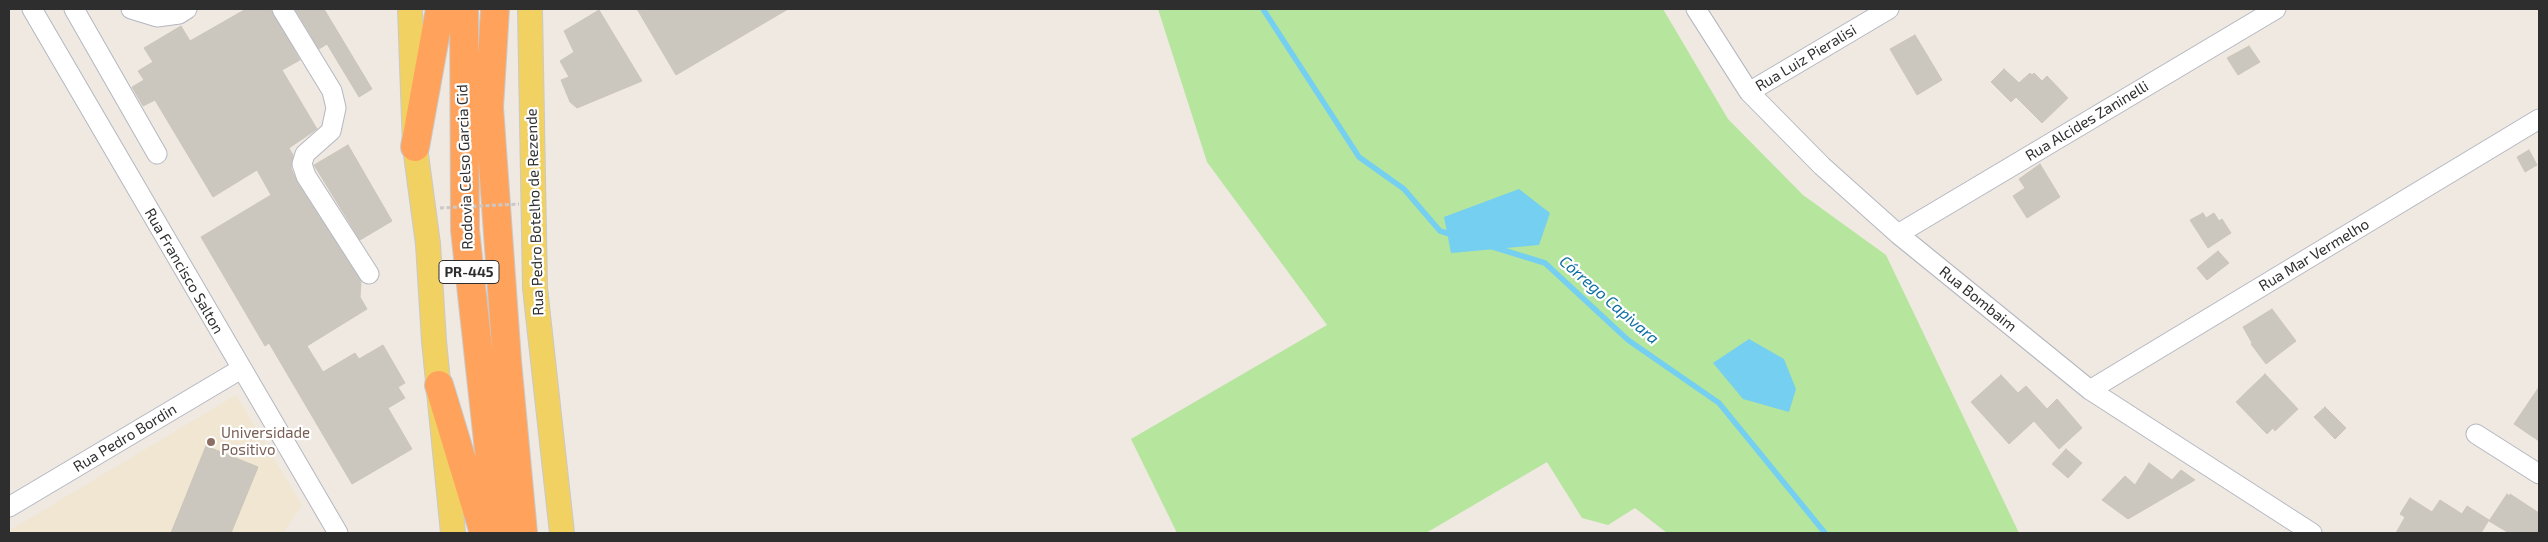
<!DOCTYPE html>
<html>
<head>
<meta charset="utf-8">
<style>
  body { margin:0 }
  #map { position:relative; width:2548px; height:542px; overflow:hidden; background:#efe9e1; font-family:"Exo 2",sans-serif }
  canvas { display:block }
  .frame { position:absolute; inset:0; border:10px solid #2e2e2e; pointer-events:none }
</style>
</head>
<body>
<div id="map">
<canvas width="2548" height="542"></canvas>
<div class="frame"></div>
</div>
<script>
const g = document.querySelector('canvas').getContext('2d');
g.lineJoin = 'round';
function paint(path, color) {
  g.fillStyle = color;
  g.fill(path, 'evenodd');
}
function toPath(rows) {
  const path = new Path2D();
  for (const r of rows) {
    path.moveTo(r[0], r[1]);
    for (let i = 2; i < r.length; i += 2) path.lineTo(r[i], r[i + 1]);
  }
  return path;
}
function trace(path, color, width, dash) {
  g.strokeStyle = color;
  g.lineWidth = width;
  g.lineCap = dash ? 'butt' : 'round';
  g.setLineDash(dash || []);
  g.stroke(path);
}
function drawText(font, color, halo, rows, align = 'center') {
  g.font = font + ' "Exo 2",sans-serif';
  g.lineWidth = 4.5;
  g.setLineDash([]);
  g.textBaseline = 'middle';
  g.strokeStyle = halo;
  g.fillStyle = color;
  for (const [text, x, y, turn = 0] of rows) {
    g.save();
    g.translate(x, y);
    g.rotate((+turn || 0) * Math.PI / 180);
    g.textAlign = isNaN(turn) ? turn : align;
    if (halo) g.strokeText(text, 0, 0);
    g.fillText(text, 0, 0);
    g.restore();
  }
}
const education = toPath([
  [236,395,302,505,284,532,286,533,9,533,9,531]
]);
const green = toPath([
  [1158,9,1663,9,1728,119,1803,195,1886,255,2019,533,1667,533,1635,508,1608,525,1582,518,1547,462,1426,533,1177,533,1131,439,1327,325,1207,162]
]);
const water = toPath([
  [1519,189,1550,213,1539,245,1451,253,1444,217],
  [1749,339,1784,359,1796,389,1789,412,1743,399,1713,363]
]);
const stream = toPath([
  [1263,9,1359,157,1404,189,1440,231,1453,235],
  [1493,247,1545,263,1628,340,1719,403,1825,533]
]);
const building = toPath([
  [246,9,271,9,300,60,282,70,317,129,289,148,293,155,291,168,297,182,361,281,360,297,367,309,307,346,323,372,355,353,359,359,383,345,405,383,398,387,405,398,388,408,412,449,352,484,269,343,265,346,201,237,271,195,257,170,213,197,155,100,143,106,132,87,144,80,138,71,153,62,144,48,181,26,190,41,246,9],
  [295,9,324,9,372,89,359,97,327,44,319,49,295,9],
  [637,9,788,9,676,75,637,9],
  [599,10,642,81,577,108,570,102,561,80,569,77,560,61,574,52,564,31,599,10],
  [1915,35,1942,80,1917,95,1890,49,1915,35],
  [2249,46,2260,62,2238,75,2227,58,2249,46],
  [2004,69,2019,83,2030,73,2032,75,2034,73,2042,81,2047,76,2068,98,2042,123,2016,97,2011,102,1991,82,2004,69],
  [348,145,392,221,360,240,314,165,348,145],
  [2529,150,2537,165,2525,172,2517,157,2529,150],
  [2040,164,2060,197,2027,218,2013,196,2025,188,2019,179,2040,164],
  [2203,213,2206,218,2214,213,2219,221,2222,219,2231,233,2208,248,2190,220,2203,213],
  [2218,251,2229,263,2207,280,2197,268,2218,251],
  [2272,309,2296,341,2266,364,2251,344,2252,343,2243,327,2272,309],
  [2265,374,2298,409,2275,431,2273,428,2267,434,2236,402,2265,374],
  [2001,375,2018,393,2026,386,2047,409,2057,399,2082,428,2059,449,2034,421,2009,444,1971,402,2001,375],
  [2539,387,2539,441,2514,424,2539,387],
  [2325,407,2346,428,2335,439,2314,417,2325,407],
  [206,446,258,467,231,533,171,533,206,446],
  [2066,449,2082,463,2068,478,2052,464,2066,449],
  [2149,463,2172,480,2181,470,2195,480,2128,519,2102,500,2125,476,2135,485,2149,463],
  [2507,494,2509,496,2510,494,2539,513,2539,533,2509,533,2489,521,2507,494],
  [2410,498,2432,512,2440,500,2462,514,2467,506,2489,520,2481,533,2396,533,2405,517,2400,514,2410,498]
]);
const minor = toPath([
  [32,9,338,533],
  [74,9,157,154],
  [131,9,157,17,179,14,187,9],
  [282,9,332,91,336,108,331,131,305,154,302,164,306,176,369,274],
  [1696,9,1749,92,1822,166,1898,234,2090,390,2312,533],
  [1749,92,1889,9],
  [1898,234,2276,9],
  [2090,390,2539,119],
  [2476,434,2539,474],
  [9,507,241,369]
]);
const major = toPath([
  [410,9,415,147,428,244,434,341,453,533],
  [530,9,535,288,562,533]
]);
const highway = toPath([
  [464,9,465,230,498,533],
  [495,9,489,107,507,361,523,533],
  [415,147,440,9],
  [439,385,484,533]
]);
const pathBridge = toPath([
  [440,208,519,204]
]);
const markers = [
  [211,442,5,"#8d6e63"]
];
const shields = [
  [469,272,60]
];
const shieldNames = [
  ["PR-445",469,272]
];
const streetNames = [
  ["Rua Luiz Pieralisi",1806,58,-31],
  ["Rua Alcides Zaninelli",2087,121,-31],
  ["Rodovia Celso Garcia Cid",465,167,-92],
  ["Rua Pedro Botelho de Rezende",535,212,-92],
  ["Rua Mar Vermelho",2314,255,-31],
  ["Rua Francisco Salton",184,271,60],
  ["Rua Bombaim",1978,299,39],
  ["Rua Pedro Bordin",125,438,-31]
];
const educationNames = [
  ["Universidade",221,433],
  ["Positivo",221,450]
];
const waterNames = [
  ["Córrego Capivara",1609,300,41]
];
paint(education, '#f0e6d1');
paint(green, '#b6e59e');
paint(water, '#75cff0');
trace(stream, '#75cff0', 5.5);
paint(building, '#cbc7bf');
trace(building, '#cbc5ba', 1);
trace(minor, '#b4b7c1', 21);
trace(major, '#c9c9c9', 26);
trace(highway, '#c9c9c9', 30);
trace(minor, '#fff', 19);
trace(major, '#f2d163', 24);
trace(highway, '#ffa35c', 28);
trace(pathBridge, '#c9c9c9', 3, [4, 2.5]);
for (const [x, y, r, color] of markers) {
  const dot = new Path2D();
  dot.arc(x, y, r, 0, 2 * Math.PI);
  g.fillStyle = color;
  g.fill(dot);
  trace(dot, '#fff', 2);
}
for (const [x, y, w] of shields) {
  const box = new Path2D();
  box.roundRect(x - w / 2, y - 11.5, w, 23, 4);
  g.fillStyle = '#fff';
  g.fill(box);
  trace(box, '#2e2e2e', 1);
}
drawText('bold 14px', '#2e2e2e', null, shieldNames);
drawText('15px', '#2e2e2e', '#fff', streetNames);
drawText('15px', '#785e54', '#fff', educationNames, 'left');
drawText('italic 16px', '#0d6fa3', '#fff', waterNames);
</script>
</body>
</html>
